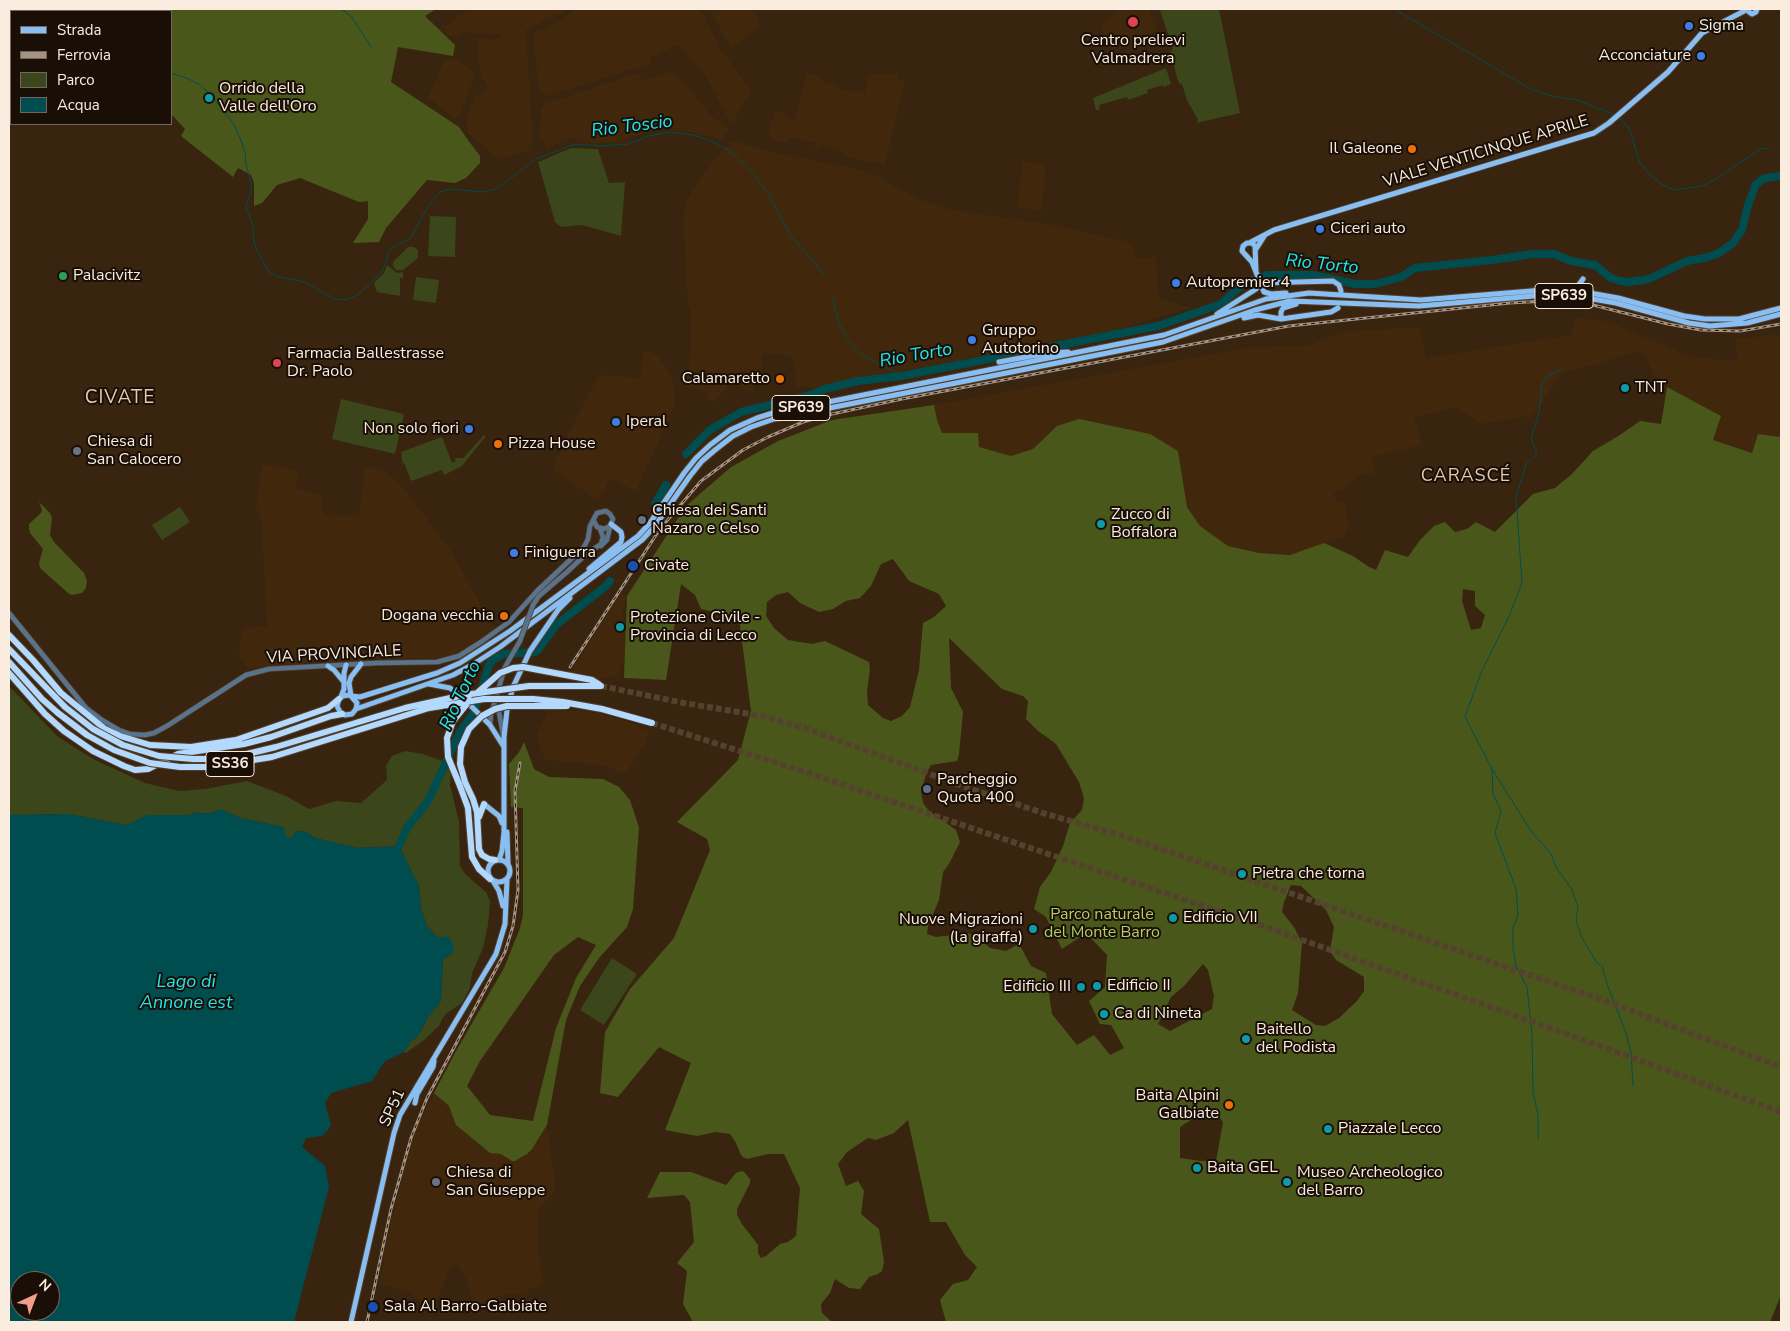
<!DOCTYPE html>
<html>
<head>
<meta charset="utf-8">
<style>
  body { margin:0 }
  #map { position:relative; width:1790px; height:1331px; overflow:hidden; background:#38240f; font-family:"Nunito Sans",sans-serif }
  canvas { display:block }
  .frame { position:absolute; inset:0; border:10px solid #faecdf; pointer-events:none }
  .legend { position:absolute; left:10px; top:10px; width:162px; height:115px; box-sizing:border-box; background:#190f07; border:1px solid #73675d; margin:0; padding:6px 9px; list-style:none; font-size:15px; color:#faecdf }
  .legend li { display:flex; align-items:center; gap:10px; height:25px }
  .legend b { width:25px; border:1px solid #73675d }
  .north { position:absolute; left:10px; top:1271px; width:50px; height:50px; box-sizing:border-box; background:#190f07; border:1px solid #73675d; border-radius:50%; rotate:43deg; font-size:14px; font-weight:700; line-height:20px; text-align:center; color:#faecdf }
  .north::after { content:''; display:block; margin:auto; width:18px; height:22px; background:#f49e8a; clip-path:polygon(50% 0,100% 100%,50% 72%,0 100%) }
</style>
</head>
<body>
<div id="map">
<canvas width="1790" height="1331"></canvas>
<div class="frame"></div>
<ul class="legend">
<li><b style="height:6px;background:#88bef1"></b>Strada</li>
<li><b style="height:6px;background:#a49383"></b>Ferrovia</li>
<li><b style="height:14px;background:#3b461a"></b>Parco</li>
<li><b style="height:14px;background:#004d50"></b>Acqua</li>
</ul>
<div class="north">N</div>
</div>
<script>
const g = document.querySelector('canvas').getContext('2d');
g.lineJoin = 'round';
function paint(path, color) {
  g.fillStyle = color;
  g.fill(path, 'evenodd');
}
function toPath(rows) {
  const path = new Path2D();
  for (const r of rows) {
    if (r.length === 3) {
      path.moveTo(r[0] + r[2], r[1]);
      path.arc(r[0], r[1], r[2], 0, 2 * Math.PI);
      continue;
    }
    path.moveTo(r[0], r[1]);
    for (let i = 2; i < r.length; i += 2) path.lineTo(r[i], r[i + 1]);
  }
  return path;
}
function trace(path, color, width, dash) {
  g.strokeStyle = color;
  g.lineWidth = width;
  g.lineCap = dash ? 'butt' : 'round';
  g.setLineDash(dash || []);
  g.stroke(path);
}
function drawText(font, color, halo, rows, align = 'center') {
  g.font = font + ' "Nunito Sans",sans-serif';
  g.lineWidth = 4;
  g.setLineDash([]);
  g.textBaseline = 'middle';
  g.strokeStyle = halo;
  g.fillStyle = color;
  for (const [text, x, y, turn = 0] of rows) {
    g.save();
    g.translate(x, y);
    g.rotate((+turn || 0) * Math.PI / 180);
    g.textAlign = isNaN(turn) ? turn : align;
    if (halo) g.strokeText(text, 0, 0);
    g.fillText(text, 0, 0);
    g.restore();
  }
}
const built = toPath([
  [469,9,570,9,526,30,533,141,526,152,498,158,469,134,467,127,467,116,476,95,489,89,485,80,481,79,477,39,500,39,500,35,464,32,460,36,449,36,444,31,446,26],
  [575,9,697,9,703,13,720,48,751,90,733,122,730,122,704,73,690,59,681,46,677,45,650,58,652,63,547,96,539,92,533,35,537,31,560,21],
  [708,9,754,9,760,26,731,49,712,13],
  [1120,9,1149,9,1157,31,1112,49,1100,27],
  [445,59,458,60,473,71,474,78,458,118,454,119,428,97],
  [670,72,680,77,711,116,730,129,722,139,664,127,613,143,592,143,573,138,546,149,544,142,540,141,541,109,545,104,638,73,642,81],
  [808,72,822,77,822,82,839,85,838,90,865,93,868,74,898,74,899,80,905,81,885,165,869,161,866,162,844,156,844,151,820,145,819,149,814,147,815,143,790,137,788,143,772,140,768,129,776,110,794,120],
  [734,141,772,152,852,168,872,174,923,201,948,209,1053,225,1133,243,1135,259,1156,257,1158,298,1191,308,1113,331,813,388,807,386,797,387,793,356,763,353,761,372,752,393,731,383,715,401,710,401,707,392,686,386,691,351,691,307,688,306,685,256,684,223,685,203,703,174,729,143],
  [1023,161,1046,165,1042,211,1017,207],
  [1575,318,1607,321,1692,357,1737,361,1736,339,1781,334,1781,437,1758,434,1752,453,1712,439,1721,416,1667,387,1654,375,1642,350,1561,374,1534,415,1482,424,1454,407,1414,417,1422,445,1371,457,1375,473,1357,476,1345,488,1333,492,1336,501,1345,502,1349,528,1344,537,1290,555,1259,553,1228,546,1200,526,1187,507,1178,451,1057,426,1033,449,1011,456,978,447,978,433,942,433,937,420,934,405,1246,348,1311,345,1341,332,1419,327,1426,358,1572,335],
  [649,351,655,354,664,364,673,381,676,403,636,491,610,479,598,501,552,469,568,434,599,375,640,378,643,352],
  [262,464,299,471,295,488,322,495,323,514,359,517,365,469,368,467,388,473,404,488,451,551,496,632,458,654,435,658,372,659,345,663,320,662,247,668,239,656,242,628,267,626,262,526,256,507],
  [620,593,627,596,622,614,626,625,625,658,617,676,597,679,571,672],
  [549,710,580,711,601,714,626,721,650,731,645,744,625,774,602,765,545,760,536,735],
  [434,1093,507,1158,518,1160,527,1154,538,1141,547,1125,556,1189,538,1211,538,1248,543,1283,529,1289,527,1293,521,1294,509,1293,473,1305,467,1280,457,1262,451,1267,435,1303,420,1302,411,1293,379,1284,385,1258,383,1257,406,1160,419,1123]
]);
const green = toPath([
  [1157,9,1219,9,1240,113,1196,123,1198,120,1187,100,1182,84,1180,84,1178,81,1170,51,1173,50,1171,43,1160,10],
  [1166,68,1171,84,1164,87,1163,85,1147,90,1148,93,1128,100,1127,97,1099,105,1100,110,1096,110,1093,98],
  [571,148,598,149,609,183,625,182,621,236,582,225,561,227,555,222,538,162],
  [430,216,456,217,455,257,428,256],
  [408,247,414,247,418,250,418,258,403,270,396,270,393,266,393,262],
  [387,265,397,273,403,272,403,278,400,278,400,296,377,292,374,283,384,273],
  [416,277,439,280,436,303,413,300],
  [341,399,404,414,395,454,332,439],
  [484,435,486,436,462,466,444,475,442,470,411,481,404,462,403,466,401,452,442,437,452,463,456,461,455,458,463,458],
  [180,507,190,522,162,540,152,525],
  [9,687,12,689,57,736,93,759,145,783,179,791,205,789,247,781,286,796,309,809,336,801,361,803,387,780,386,766,392,756,405,751,423,754,445,762,451,770,450,785,459,822,460,866,466,875,486,892,490,901,488,925,483,948,472,973,470,988,462,1003,447,1013,442,1019,439,1026,424,1040,406,1053,404,1052,411,1041,418,1036,428,1017,441,1001,443,959,452,953,427,926,421,909,419,886,399,846,358,848,315,838,306,832,296,831,292,837,286,837,283,827,240,818,221,809,208,814,196,812,190,815,148,815,127,825,68,814,9,815],
  [612,958,637,974,604,1025,580,1010]
]);
const forest = toPath([
  [104,9,436,9,425,16,455,45,453,56,398,47,391,82,459,127,468,140,480,156,480,163,466,178,455,183,427,180,386,228,379,242,353,243,368,219,368,201,359,202,300,178,277,185,262,203,254,206,254,183,251,175,238,168,233,177,181,136,185,129,171,114,171,11,107,11],
  [1667,387,1721,416,1713,440,1752,453,1758,434,1781,437,1781,1295,1770,1322,946,1322,940,1300,953,1284,968,1280,977,1267,965,1255,946,1222,930,1222,908,1120,894,1133,876,1140,868,1138,847,1152,838,1164,846,1186,858,1181,864,1191,861,1214,879,1229,884,1262,882,1271,878,1274,869,1277,860,1289,849,1288,835,1279,830,1293,821,1304,821,1307,822,1313,832,1322,693,1322,683,1304,687,1271,677,1263,694,1242,690,1202,684,1195,647,1198,660,1172,691,1172,726,1185,736,1173,742,1171,744,1172,750,1179,750,1183,737,1209,737,1215,742,1224,758,1245,758,1253,761,1258,766,1256,780,1244,788,1242,796,1236,800,1188,784,1154,768,1154,747,1159,743,1157,741,1155,735,1141,730,1134,716,1132,697,1136,665,1130,691,1063,659,1047,618,1097,600,1093,605,1032,630,989,674,938,710,850,707,839,677,822,738,760,751,711,739,618,701,609,695,595,681,584,666,680,624,678,627,596,686,506,731,467,778,441,832,420,934,405,937,420,942,433,978,433,979,447,1011,456,1033,449,1057,426,1079,419,1150,434,1178,451,1187,507,1200,526,1228,546,1259,553,1290,555,1324,543,1353,556,1369,567,1376,570,1385,550,1408,557,1420,540,1434,526,1445,522,1455,532,1467,529,1476,522,1495,532,1533,494,1555,488,1572,474,1593,451,1620,435,1640,421,1661,424],
  [893,559,909,581,939,594,946,606,934,617,923,623,919,670,910,707,902,716,891,721,883,718,868,705,867,691,870,669,869,662,825,641,812,644,788,640,774,628,766,616,767,602,776,595,788,592,800,603,819,612,833,609,846,601,860,598,871,586,881,564],
  [1463,589,1475,591,1475,606,1485,615,1481,628,1471,630,1462,601],
  [949,638,1002,689,1023,696,1028,701,1026,719,1037,730,1056,744,1079,782,1084,798,1082,810,1070,823,1063,846,1051,872,1040,887,1034,909,1046,917,1062,949,1086,933,1107,955,1105,987,1089,1001,1100,1024,1111,1025,1124,1048,1110,1055,1094,1035,1077,1045,1052,1014,1046,973,1031,966,1019,944,1006,951,990,948,978,937,968,933,936,937,927,934,928,926,939,900,943,872,949,864,960,842,956,830,929,811,923,803,921,792,926,774,931,765,957,761,959,754,963,712,951,688],
  [1291,885,1301,886,1326,910,1334,927,1330,951,1336,960,1364,977,1364,991,1357,1001,1339,1018,1325,1026,1316,1025,1292,1010,1298,993,1302,943,1294,927,1282,912,1284,902],
  [1203,964,1208,970,1214,996,1212,1009,1170,1031,1158,1024,1171,997,1184,986],
  [1209,1108,1214,1110,1223,1122,1216,1161,1201,1161,1180,1158,1180,1127],
  [39,502,50,513,52,518,50,535,54,542,84,573,87,581,86,588,82,593,72,595,68,593,40,568,39,563,43,549,30,533,29,528,29,524,41,513,42,510],
  [524,742,534,769,549,777,603,779,619,787,630,800,639,827,633,909,627,927,599,958,580,986,566,1020,547,1125,532,1149,527,1154,515,1161,512,1161,501,1154,490,1153,483,1147,456,1125,449,1106,434,1093,456,1051,504,968,520,928,523,915,523,808,511,807,509,764,519,752],
  [578,937,596,945,576,978,556,1028,533,1121,490,1115,467,1086,480,1061,554,955]
]);
const water = toPath([
  [221,809,240,818,284,827,286,837,292,837,296,831,306,832,315,838,358,848,399,846,419,886,421,909,427,926,438,938,446,936,450,938,454,948,452,953,443,959,441,1001,428,1017,418,1036,411,1041,404,1052,385,1061,372,1081,331,1093,325,1104,331,1124,328,1130,322,1136,306,1138,302,1147,325,1166,329,1187,294,1322,9,1322,9,815,68,814,127,825,147,815,190,815,196,812,208,814],
  [20,1281,50,1281,50,1311,20,1311]
]);
const stream = toPath([
  [128,9,132,11],
  [341,9,352,17,371,47],
  [1394,9,1531,89,1552,96,1577,100,1615,115],
  [171,73,189,79,200,85,210,94,233,123,240,138,245,152,246,164,252,187,246,207,254,228,253,237,256,248,268,271,279,277,305,282,333,298,340,300,349,299,359,294,375,279,383,270,389,252,393,247,410,239,429,205,440,192,450,189,481,192,493,190,502,185,536,159,575,144,599,146,628,144,649,136,669,132,694,135,718,144,731,152,753,173,768,194,792,237,817,265,824,276],
  [1619,117,1629,128,1640,163,1650,175,1661,184,1674,190,1702,186,1718,178,1760,149,1769,148],
  [833,299,839,323,846,338,861,354,901,376],
  [1561,370,1547,376,1542,384,1539,413,1531,438,1537,454,1526,464,1516,497,1522,583,1509,616,1481,673,1465,717,1492,769,1531,831,1551,854,1557,869,1571,888,1578,907,1576,920,1581,936,1597,963,1602,966,1607,984,1626,1033,1631,1053,1633,1086],
  [1492,770,1493,794,1501,811,1495,833,1516,889,1518,915,1513,928,1513,948,1516,966,1527,987,1532,1035,1533,1092,1538,1115,1538,1139]
]);
const river = toPath([
  [686,454,710,430,741,412,808,396,825,389,858,381,901,376,1158,326,1221,304,1244,283,1267,275,1313,275,1355,284,1376,284,1401,277,1415,268,1492,260,1533,254,1554,254,1571,261,1595,265,1611,278,1620,281,1629,282,1649,279,1687,261,1705,258,1719,253,1733,243,1742,230,1748,205,1756,184,1765,178,1781,176],
  [655,504,666,485],
  [399,846,407,828,428,801,460,732,474,712,489,665,493,660,504,654,535,652,538,650,556,625,606,586,610,581]
]);
const highwayTunnel = toPath([
  [601,686,684,703,762,716,808,729,962,786,1046,814,1123,836,1600,999,1781,1067],
  [652,723,796,769,1277,931,1586,1041,1781,1112]
]);
const minor = toPath([
  [601,546,607,540,610,527],
  [533,605,539,596,567,572,585,555,601,544,603,537,600,529],
  [9,613,86,708,102,720,119,730,130,734,145,735,154,733,167,726,246,675,269,669,376,663,437,662,459,656,481,642,509,622,537,591,584,547,588,539,590,526,597,513,606,511,610,514,613,519,610,526,604,529,597,527,594,521],
  [498,707,503,734],
  [490,725,491,714,505,667,520,641]
]);
const major = toPath([
  [1748,9,1749,12,1752,14,1756,12,1757,9],
  [1251,242,1274,230,1594,133,1609,123,1668,72,1702,33,1748,9],
  [1256,249,1265,235],
  [1256,271,1255,246,1252,243,1247,243,1243,246,1242,251,1252,262,1264,292,1271,294,1286,293],
  [1570,288,1578,286,1583,279],
  [1217,314,1256,289,1260,283,1333,281,1339,285,1341,291],
  [1244,318,1258,315,1281,319,1331,312,1338,308],
  [1281,319,1281,312,1283,308,1296,304],
  [999,362,1048,353,1068,352],
  [589,569,621,542,622,537,621,532,611,524],
  [361,664,351,677,349,683,351,696,357,703,356,709,352,714,345,715,340,712,337,706,339,699,343,696,349,695,351,696,360,697,437,673,460,663,510,631,638,536,650,523,684,473,696,458,710,445,730,430,757,418,773,413,1164,335,1266,299,1309,293,1421,300,1556,289,1584,292,1618,298,1684,316,1705,319,1739,319,1781,308],
  [328,666,334,670,343,681],
  [429,684,450,688,462,697,490,725,504,747],
  [341,697,344,689,344,673,346,665],
  [356,709,453,675,472,665,500,647,642,540,655,526,690,476,702,461,715,450,733,436,751,427,774,419,1163,342,1255,310,1290,301,1419,306,1545,295,1575,296,1616,303,1689,323,1710,326,1747,323,1781,314],
  [484,804,499,816,502,823],
  [507,832,508,864],
  [499,871,11],
  [499,860,502,851,504,832,504,737,507,710,513,687,530,651,558,610,570,598],
  [493,881,499,891,503,906],
  [415,1103,417,1094,433,1067,434,1061],
  [351,1322,394,1133,400,1115,496,954,505,924,507,880]
]);
const highway = toPath([
  [9,635,33,660,61,693,105,729,120,736,150,745,191,747,236,740,328,708,339,699],
  [9,649,65,707],
  [9,662,42,699,58,713],
  [9,673,45,714,64,731,93,751,124,766,135,770,148,769,178,754,244,744,271,737,331,716,342,714],
  [465,782,473,799,477,812,479,849,482,855,489,859,495,860],
  [460,786,468,808,472,857,479,869,490,879],
  [479,817,484,804]
]);
const rail = toPath([
  [570,667,660,529,701,481,743,450,768,437,803,422,832,414,902,399,1289,326,1510,303,1546,301,1593,305,1668,324,1701,330,1740,331,1781,324],
  [367,1322,391,1209,411,1138,427,1098,505,952,513,926,518,890,515,791,520,763]
]);
const minorBridge = toPath([
  [520,641,533,605]
]);
const highwayBridge = toPath([
  [477,693,500,673,513,668,523,667,592,680,600,685],
  [65,707,93,729,123,745,159,756,193,759,213,759,247,754,276,747,405,708,464,695,529,686,601,686],
  [58,713,87,735,114,750,150,763,180,767,209,767,272,757,429,708,484,699,533,699,563,702,602,709,652,723],
  [465,782,460,764,461,747,469,729,482,716,495,709,507,706,567,706],
  [460,786,448,757,447,738,453,721,470,700]
]);
const markers = [
  [1133,22,6,"#e0444e"],
  [1689,26,5,"#3f7fe0"],
  [1701,56,5,"#3f7fe0"],
  [209,98,5,"#0f9aa8"],
  [1412,149,5,"#e8710a"],
  [1320,229,5,"#3f7fe0"],
  [63,276,5,"#2e9e5b"],
  [1176,283,5,"#3f7fe0"],
  [972,340,5,"#3f7fe0"],
  [277,363,5,"#e0444e"],
  [780,379,5,"#e8710a"],
  [1625,388,5,"#0f9aa8"],
  [616,422,5,"#3f7fe0"],
  [469,429,5,"#3f7fe0"],
  [498,444,5,"#e8710a"],
  [77,451,5,"#6b7280"],
  [642,520,5,"#6b7280"],
  [1101,524,5,"#0f9aa8"],
  [514,553,5,"#3f7fe0"],
  [633,566,6,"#1a4fb4"],
  [504,616,5,"#e8710a"],
  [620,627,5,"#0f9aa8"],
  [927,789,5,"#5c6f8a"],
  [1242,874,5,"#0f9aa8"],
  [1173,918,5,"#0f9aa8"],
  [1033,929,5,"#0f9aa8"],
  [1097,986,5,"#0f9aa8"],
  [1081,987,5,"#0f9aa8"],
  [1104,1014,5,"#0f9aa8"],
  [1246,1039,5,"#0f9aa8"],
  [1229,1105,5,"#e8710a"],
  [1328,1129,5,"#0f9aa8"],
  [1197,1168,5,"#0f9aa8"],
  [436,1182,5,"#6b7280"],
  [1287,1182,5,"#0f9aa8"],
  [373,1307,6,"#1a4fb4"]
];
const shields = [
  [1564,296,58],
  [801,408,58],
  [230,764,48]
];
const shieldNames = [
  ["SP639",1564,296],
  ["SP639",801,408],
  ["SS36",230,764]
];
const poiNames = [
  ["Sigma",1699,26],
  ["Centro prelievi",1133,41,"center"],
  ["Valmadrera",1133,59,"center"],
  ["Acconciature",1691,56,"right"],
  ["Orrido della",219,89],
  ["Valle dell'Oro",219,107],
  ["Il Galeone",1402,149,"right"],
  ["Ciceri auto",1330,229],
  ["Palacivitz",73,276],
  ["Autopremier 4",1186,283],
  ["Gruppo",982,331],
  ["Autotorino",982,349],
  ["Farmacia Ballestrasse",287,354],
  ["Dr. Paolo",287,372],
  ["Calamaretto",770,379,"right"],
  ["TNT",1635,388],
  ["Iperal",626,422],
  ["Non solo fiori",459,429,"right"],
  ["Chiesa di",87,442],
  ["San Calocero",87,460],
  ["Pizza House",508,444],
  ["Chiesa dei Santi",652,511],
  ["Nazaro e Celso",652,529],
  ["Zucco di",1111,515],
  ["Boffalora",1111,533],
  ["Finiguerra",524,553],
  ["Civate",644,566],
  ["Dogana vecchia",494,616,"right"],
  ["Protezione Civile -",630,618],
  ["Provincia di Lecco",630,636],
  ["Parcheggio",937,780],
  ["Quota 400",937,798],
  ["Pietra che torna",1252,874],
  ["Edificio VII",1183,918],
  ["Nuove Migrazioni",1023,920,"right"],
  ["(la giraffa)",1023,938,"right"],
  ["Edificio II",1107,986],
  ["Edificio III",1071,987,"right"],
  ["Ca di Nineta",1114,1014],
  ["Baitello",1256,1030],
  ["del Podista",1256,1048],
  ["Baita Alpini",1219,1096,"right"],
  ["Galbiate",1219,1114,"right"],
  ["Piazzale Lecco",1338,1129],
  ["Baita GEL",1207,1168],
  ["Chiesa di",446,1173],
  ["San Giuseppe",446,1191],
  ["Museo Archeologico",1297,1173],
  ["del Barro",1297,1191],
  ["Sala Al Barro-Galbiate",384,1307]
];
const streetNames = [
  ["VIALE VENTICINQUE APRILE",1486,152,-17],
  ["VIA PROVINCIALE",334,655,-3],
  ["SP51",393,1108,-65]
];
const parkNames = [
  ["Parco naturale",1102,915],
  ["del Monte Barro",1102,933]
];
const waterNames = [
  ["Rio Toscio",632,127,-7],
  ["Rio Torto",1322,265,6],
  ["Rio Torto",916,356,-10],
  ["Rio Torto",461,696,-65],
  ["Lago di",186,983],
  ["Annone est",186,1004]
];
const neighbourhoodNames = [
  ["CARASCÉ",1466,477]
];
const quarterNames = [
  ["CIVATE",120,398]
];
paint(built, '#41280c');
paint(green, '#3b461a');
paint(forest, '#49581a');
paint(water, '#004d50');
trace(stream, '#004d50', 1);
trace(river, '#004d50', 8);
trace(highwayTunnel, '#55422e', 6, [6, 3]);
trace(minor, '#53402c', 6);
trace(major, '#53402c', 7);
trace(highway, '#53402c', 8);
trace(minor, '#5a738c', 4.5);
trace(major, '#88bef1', 5);
trace(highway, '#b3d9fe', 6);
trace(rail, '#a49383', 3);
trace(rail, '#190f07', 1, [4]);
trace(minorBridge, '#53402c', 6, []);
trace(highwayBridge, '#53402c', 8, []);
trace(minorBridge, '#5a738c', 4.5);
trace(highwayBridge, '#b3d9fe', 6);
for (const [x, y, r, color] of markers) {
  const dot = new Path2D();
  dot.arc(x, y, r, 0, 2 * Math.PI);
  g.fillStyle = color;
  g.fill(dot);
  trace(dot, '#190f07', 2);
}
for (const [x, y, w] of shields) {
  const box = new Path2D();
  box.roundRect(x - w / 2, y - 12.5, w, 25, 4);
  g.fillStyle = '#190f07';
  g.fill(box);
  trace(box, '#faecdf', 1);
}
drawText('bold 15px', '#faecdf', null, shieldNames);
drawText('16px', '#faecdf', '#190f07', poiNames, 'left');
drawText('16px', '#faecdf', '#190f07', streetNames);
drawText('16px', '#b2ce61', '#190f07', parkNames);
drawText('italic 18px', '#22e6ee', '#190f07', waterNames);
g.letterSpacing = '1px';
drawText('18px', '#e5cab1', '#190f07', neighbourhoodNames);
g.letterSpacing = '0px';
g.letterSpacing = '1px';
drawText('19px', '#e5cab1', '#190f07', quarterNames);
g.letterSpacing = '0px';
</script>
</body>
</html>
